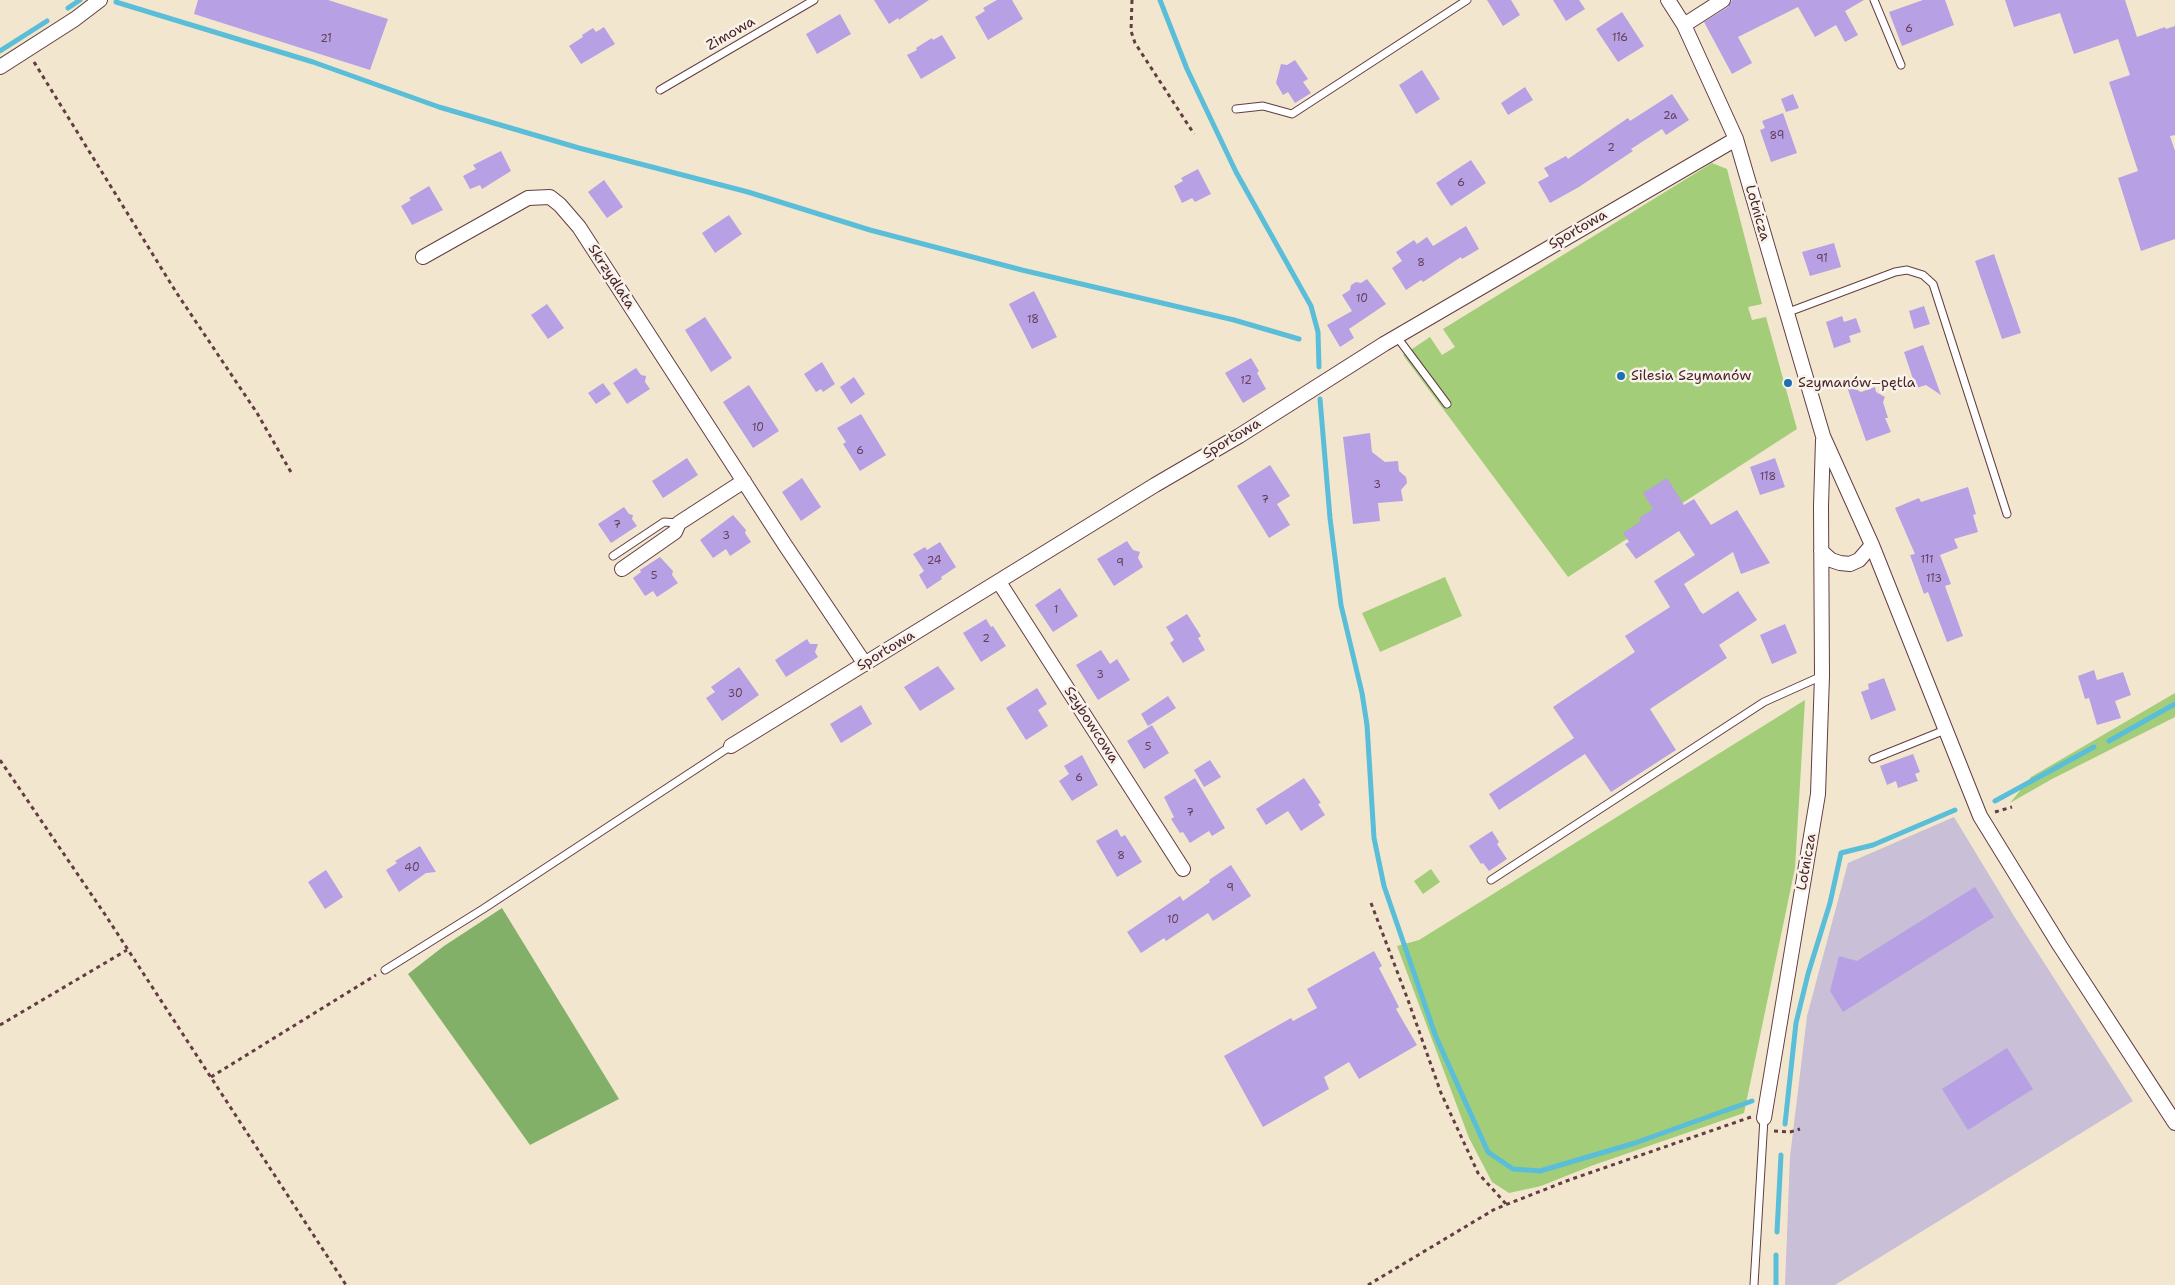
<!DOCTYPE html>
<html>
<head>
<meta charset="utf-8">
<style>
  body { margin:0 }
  canvas { display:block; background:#f3e6ce }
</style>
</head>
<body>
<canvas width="2175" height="1285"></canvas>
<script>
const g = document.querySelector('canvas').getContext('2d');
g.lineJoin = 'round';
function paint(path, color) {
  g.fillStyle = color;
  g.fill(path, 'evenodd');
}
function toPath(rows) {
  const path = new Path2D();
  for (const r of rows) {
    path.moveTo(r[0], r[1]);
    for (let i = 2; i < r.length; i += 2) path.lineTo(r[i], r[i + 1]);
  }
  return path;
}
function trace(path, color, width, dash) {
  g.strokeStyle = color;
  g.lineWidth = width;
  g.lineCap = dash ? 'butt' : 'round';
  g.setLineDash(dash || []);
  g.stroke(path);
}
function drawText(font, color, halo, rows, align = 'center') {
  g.font = font + ' "Shantell Sans",sans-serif';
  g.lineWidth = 5;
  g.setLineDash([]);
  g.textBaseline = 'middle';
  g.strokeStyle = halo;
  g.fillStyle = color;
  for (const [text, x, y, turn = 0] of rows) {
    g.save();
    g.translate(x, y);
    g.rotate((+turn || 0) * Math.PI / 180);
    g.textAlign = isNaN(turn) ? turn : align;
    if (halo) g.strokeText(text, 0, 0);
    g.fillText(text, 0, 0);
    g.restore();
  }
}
const industrial = toPath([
  [1954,817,2014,916,2133,1101,1835,1285,1785,1285,1790,1157,1807,1016,1848,863]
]);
const green = toPath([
  [1712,163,1727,169,1762,304,1748,307,1752,320,1766,317,1797,429,1568,577,1403,355,1430,337,1442,355,1455,347,1443,329],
  [1445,577,1462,616,1380,652,1362,613],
  [2175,693,2175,717,2052,779,2010,803,2031,777],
  [1805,700,1795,868,1744,1113,1591,1166,1541,1186,1509,1193,1492,1182,1469,1138,1397,946,1419,940],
  [1431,869,1440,882,1423,894,1414,881]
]);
const forest = toPath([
  [502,908,619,1099,530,1145,408,974,444,946]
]);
const stream = toPath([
  [1160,0,1187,69,1236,172,1311,306,1318,332,1319,367],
  [116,2,313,62,439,107,579,148,748,192,870,230,1022,270,1234,320,1299,339],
  [68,8,80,0],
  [0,51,47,21],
  [1320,399,1330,518,1341,605,1362,693,1367,725,1374,838,1384,886,1436,1037,1488,1152,1513,1169,1540,1171,1635,1143,1752,1101],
  [2109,741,2175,704],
  [1995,801,2094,747],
  [1785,1124,1796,1023,1808,974,1830,903,1841,853,1873,845,1955,810],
  [1777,1232,1781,1155],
  [1776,1285,1776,1255]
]);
const building = toPath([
  [198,0,328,0,388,19,370,70,194,14],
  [874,0,929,0,899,20,898,18,889,24],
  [997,0,1012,0,1023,19,988,40,975,17,985,11,983,8],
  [1487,0,1511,0,1520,15,1503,26],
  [1553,0,1579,0,1585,9,1566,21],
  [1732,0,1864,0,1845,11,1858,35,1845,42,1836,25,1815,37,1798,7,1738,37,1752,63,1732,74,1704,22,1728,7],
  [1923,0,1945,0,1954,25,1902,46,1889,12],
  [2005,0,2125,0,2137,37,2165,27,2166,29,2175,26,2175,135,2170,136,2175,151,2175,239,2141,251,2118,178,2138,171,2109,82,2130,75,2118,39,2074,54,2060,13,2014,27],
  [1622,12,1644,46,1618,62,1596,29],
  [840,14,851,34,817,54,806,34],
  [604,27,615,44,581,64,569,46,583,37,582,35,593,28,596,32],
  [942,35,956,58,921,79,907,55,917,50,916,48,932,38,933,40],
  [1295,60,1308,79,1303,82,1311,93,1295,103,1288,92,1283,95,1276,83,1281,64,1287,65],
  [1422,70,1440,99,1416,114,1399,85],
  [1525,87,1533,100,1508,115,1501,103],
  [1672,94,1689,120,1666,135,1662,129,1631,149,1633,151,1579,187,1550,203,1538,182,1549,176,1544,168,1566,156,1568,159,1628,118,1630,121],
  [1793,94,1799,108,1786,112,1781,99],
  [1783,113,1797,153,1771,162,1760,130,1765,128,1762,121],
  [501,151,511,171,482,189,480,185,470,189,463,176,476,169,473,165],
  [1471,160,1486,183,1451,206,1436,183],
  [1198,169,1211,194,1195,202,1192,198,1182,203,1174,186,1183,181,1181,178],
  [604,180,623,207,607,218,588,192],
  [429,186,443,210,412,225,401,206,411,200,409,198],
  [729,215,742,234,715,253,702,233],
  [1466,226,1479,249,1462,259,1461,257,1423,282,1421,280,1406,290,1392,268,1402,261,1396,252,1414,240,1417,244,1427,237,1433,246],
  [1834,243,1841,267,1810,276,1802,252],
  [1994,254,2021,333,2002,339,1975,261],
  [1367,279,1386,304,1349,329,1354,338,1340,347,1327,325,1352,311,1342,295,1350,290,1351,285,1356,282,1361,283],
  [1034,291,1057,337,1032,349,1009,304],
  [547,304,564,328,548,339,531,315],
  [1924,306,1930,324,1914,329,1909,311],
  [1842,316,1844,322,1856,318,1861,332,1849,336,1851,342,1834,348,1826,322],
  [705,317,732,358,711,372,685,330],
  [1923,345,1941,395,1926,385,1916,388,1904,352],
  [1251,358,1259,371,1257,373,1266,389,1243,403,1225,373],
  [822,362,835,384,823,392,821,389,816,392,804,374],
  [636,368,641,375,646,376,645,382,650,389,627,404,613,383],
  [854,377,865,394,851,404,840,387],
  [603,383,611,394,596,404,588,393],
  [1846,384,1861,392,1875,387,1876,392,1885,397,1883,402,1888,418,1885,418,1891,432,1866,441],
  [749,385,779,431,753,448,723,402],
  [861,414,886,455,860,471,843,444,846,442,837,428],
  [1370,433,1372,452,1385,462,1398,461,1399,471,1406,477,1407,483,1401,490,1403,501,1378,503,1380,521,1353,524,1343,437],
  [687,458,698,475,663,498,652,481],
  [1775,458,1785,487,1760,495,1750,467],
  [1270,465,1290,496,1277,504,1290,525,1269,538,1237,486],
  [802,478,821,507,801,521,782,492],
  [1667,478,1684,505,1694,499,1711,525,1737,510,1770,563,1741,574,1733,552,1684,584,1700,611,1703,614,1738,591,1757,620,1719,645,1727,658,1650,709,1676,750,1611,792,1585,754,1499,810,1489,794,1574,738,1553,707,1635,652,1625,636,1670,607,1654,581,1695,555,1679,531,1636,559,1625,544,1629,542,1623,533,1641,521,1639,518,1653,509,1643,493],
  [1968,487,1976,514,1973,515,1978,532,1954,539,1958,548,1940,555,1951,584,1945,586,1963,636,1947,642,1928,592,1924,594,1910,555,1915,554,1895,508,1919,498,1921,502],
  [624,507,629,514,633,515,632,519,637,526,611,543,598,524],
  [733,515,746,530,745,533,751,542,730,556,726,549,713,558,700,540],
  [1127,541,1133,550,1140,552,1138,558,1143,567,1114,586,1097,559],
  [940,542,956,567,941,577,942,579,927,589,919,575,924,571,913,554,925,547,927,550],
  [660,557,673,571,672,575,678,583,657,597,653,591,645,596,633,578,641,572,640,570],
  [1060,588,1078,616,1053,632,1035,605],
  [1187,614,1201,636,1198,638,1205,650,1183,663,1170,643,1174,640,1166,627],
  [986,619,991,627,993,626,1006,646,981,662,963,633],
  [1785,624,1797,653,1772,664,1760,635],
  [807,639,810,644,818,644,815,652,818,657,786,677,775,660],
  [1101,650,1110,664,1117,659,1130,680,1098,700,1076,665],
  [938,666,955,689,920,711,904,687],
  [739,667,759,695,722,721,706,698,715,692,711,687],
  [2094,670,2097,680,2123,672,2131,695,2115,701,2121,718,2097,725,2089,698,2085,699,2078,676],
  [1884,678,1896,710,1871,720,1861,692,1869,689,1868,684],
  [1037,688,1047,704,1038,710,1048,726,1026,740,1006,708],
  [1168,696,1176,708,1148,726,1141,714],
  [861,705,872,724,841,743,830,724],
  [1152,725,1169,753,1144,769,1127,741],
  [1913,754,1920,772,1915,774,1918,781,1898,788,1896,781,1887,785,1880,766],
  [1082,755,1098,785,1072,801,1059,781,1069,774,1064,766],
  [1210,760,1221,777,1204,787,1194,770],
  [1195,778,1225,828,1212,836,1209,831,1190,843,1183,832,1180,833,1171,819,1174,817,1164,797],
  [1304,778,1321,803,1318,804,1325,815,1301,831,1288,811,1266,825,1256,809],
  [1117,829,1121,837,1125,835,1142,862,1117,877,1096,841],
  [1492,831,1499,842,1497,844,1507,859,1489,871,1483,863,1481,864,1469,846],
  [420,846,436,872,426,873,399,892,386,870,397,863,395,861],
  [1231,865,1251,896,1213,921,1208,913,1166,941,1164,938,1141,953,1127,932,1180,896,1183,901,1210,882,1209,880],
  [326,870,343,897,325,909,308,882],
  [1975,887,1994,917,1843,1012,1830,991,1839,956,1857,961],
  [1374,951,1382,966,1379,968,1399,1007,1396,1009,1417,1045,1359,1079,1349,1062,1324,1077,1329,1089,1263,1127,1224,1056,1291,1018,1293,1021,1317,1008,1307,989],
  [2007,1048,2033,1089,1968,1130,1942,1089]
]);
const path = toPath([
  [1132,0,1131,31,1135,43,1194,134],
  [34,62,176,292,257,413,292,474],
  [0,760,106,916,346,1285],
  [1995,812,2012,807],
  [1371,903,1408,1000,1441,1093,1478,1173,1507,1205],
  [0,1025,127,950],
  [211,1077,376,975],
  [1774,1131,1790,1132,1800,1129],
  [1368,1285,1495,1209,1569,1180,1751,1117]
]);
const service = toPath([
  [1874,0,1901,65],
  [660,90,814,0],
  [1236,109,1263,106,1292,114,1467,0],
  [1786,313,1895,272,1907,270,1923,275,1933,284,2007,514],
  [1397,337,1447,404],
  [613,556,664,522,679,523],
  [1873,759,1945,730],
  [1491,880,1764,702,1822,676],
  [385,970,483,909,731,746],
  [1754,1285,1764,1118]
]);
const minor = toPath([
  [1668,0,1684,25,1736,139,1823,436,1872,545,1980,816,2060,946,2175,1123],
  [1684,25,1723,0],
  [0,67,75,19,100,0],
  [423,257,528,198,550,197,560,205,579,227,785,545,865,664],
  [1821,551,1831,560,1840,563,1850,564,1859,560,1872,545],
  [622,569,675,532,679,523,744,481],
  [999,582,1183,869],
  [731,746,1155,485,1239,436,1384,344,1736,139],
  [1764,1118,1818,794,1822,676,1821,506,1823,440]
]);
const markers = [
  [1621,376,5,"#1f6fb2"],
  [1788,383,5,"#1f6fb2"]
];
const numberNames = [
  ["6",1909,29],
  ["116",1620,38],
  ["21",326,39],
  ["2a",1670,116],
  ["89",1777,136],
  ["2",1611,148],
  ["6",1461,183],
  ["91",1822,259],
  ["8",1421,263],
  ["10",1362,299],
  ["18",1033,320],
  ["12",1246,381],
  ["10",758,428],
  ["6",860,451],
  ["118",1768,477],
  ["3",1377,485],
  ["7",1265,500],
  ["7",617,525],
  ["3",726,536],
  ["111",1927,560],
  ["24",934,561],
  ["9",1120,563],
  ["5",654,576],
  ["113",1934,579],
  ["1",1056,610],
  ["2",986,639],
  ["3",1100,675],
  ["30",735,694],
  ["5",1148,747],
  ["6",1079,778],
  ["7",1190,813],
  ["8",1121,856],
  ["40",412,868],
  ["9",1230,888],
  ["10",1173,920]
];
const streetNames = [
  ["Zimowa",731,34,-30],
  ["Lotnicza",1757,213,74],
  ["Sportowa",1578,230,-30],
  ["Skrzydlata",611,277,57],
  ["Sportowa",1232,439,-31],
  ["Sportowa",886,651,-31],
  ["Szybowcowa",1091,725,57],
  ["Lotnicza",1807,862,-80]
];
const poiNames = [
  ["Silesia Szymanów",1631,376],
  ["Szymanów–pętla",1798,383]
];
paint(industrial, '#c9bfd7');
paint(green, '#a3cd79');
paint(forest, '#82b069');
trace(stream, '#5abed9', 5);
paint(building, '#b7a0e3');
trace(service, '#633d43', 9);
trace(minor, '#633d43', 16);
trace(path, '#633d43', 3, [4, 4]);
trace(service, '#fff', 7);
trace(minor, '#fff', 14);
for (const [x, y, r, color] of markers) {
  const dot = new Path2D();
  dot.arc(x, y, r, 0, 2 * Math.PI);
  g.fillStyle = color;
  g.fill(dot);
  trace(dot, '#f7f3e8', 2);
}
drawText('11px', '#653f59', null, numberNames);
drawText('14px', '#4a1f2b', '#f7f3e8', streetNames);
drawText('14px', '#4a1f2b', '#f7f3e8', poiNames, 'left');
</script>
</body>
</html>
